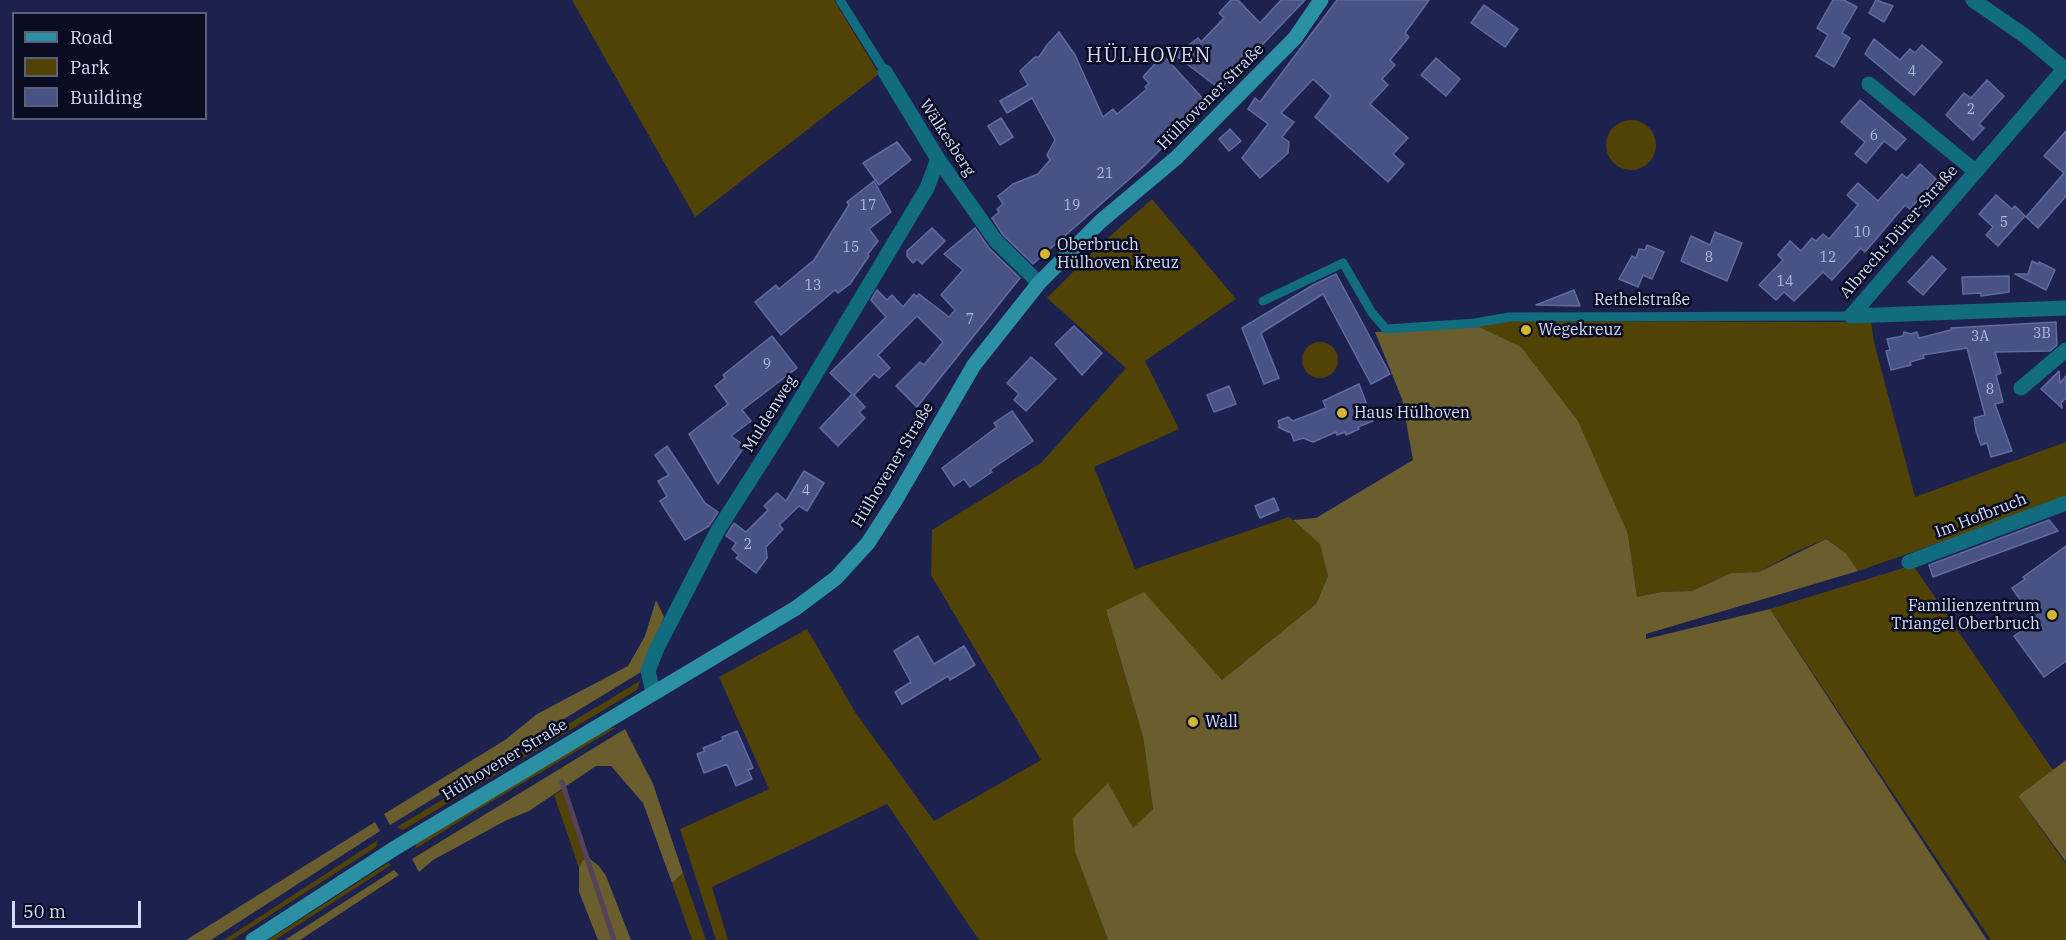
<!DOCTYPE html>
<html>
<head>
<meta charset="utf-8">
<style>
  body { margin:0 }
  #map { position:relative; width:2066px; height:940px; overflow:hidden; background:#1c214e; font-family:"IBM Plex Serif",serif }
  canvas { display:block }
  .legend { position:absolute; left:12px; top:12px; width:195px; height:108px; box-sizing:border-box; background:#0a0d21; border:2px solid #5b5f77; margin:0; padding:8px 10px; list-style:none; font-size:18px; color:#d4dbf8 }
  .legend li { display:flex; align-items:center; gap:12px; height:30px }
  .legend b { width:30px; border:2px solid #5b5f77 }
  .scale { position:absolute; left:12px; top:901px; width:129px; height:27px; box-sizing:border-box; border:3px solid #d4dbf8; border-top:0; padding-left:8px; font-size:18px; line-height:21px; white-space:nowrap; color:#d4dbf8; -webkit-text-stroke:4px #0a0d21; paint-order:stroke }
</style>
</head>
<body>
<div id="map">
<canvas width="2066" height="940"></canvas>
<ul class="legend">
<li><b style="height:8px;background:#2c90a5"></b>Road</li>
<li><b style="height:16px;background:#514305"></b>Park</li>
<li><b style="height:16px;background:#495284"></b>Building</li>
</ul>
<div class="scale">50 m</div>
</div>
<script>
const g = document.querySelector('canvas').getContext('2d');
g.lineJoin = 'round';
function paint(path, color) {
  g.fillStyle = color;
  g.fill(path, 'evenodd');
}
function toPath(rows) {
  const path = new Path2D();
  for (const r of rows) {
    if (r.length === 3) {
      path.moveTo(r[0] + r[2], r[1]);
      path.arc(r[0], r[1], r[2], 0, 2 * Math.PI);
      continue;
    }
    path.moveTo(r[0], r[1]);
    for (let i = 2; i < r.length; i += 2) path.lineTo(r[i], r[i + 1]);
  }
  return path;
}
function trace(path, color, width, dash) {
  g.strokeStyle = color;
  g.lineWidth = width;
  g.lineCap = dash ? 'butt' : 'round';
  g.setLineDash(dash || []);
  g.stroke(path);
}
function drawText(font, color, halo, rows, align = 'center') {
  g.font = font + ' "IBM Plex Serif",serif';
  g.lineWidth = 5;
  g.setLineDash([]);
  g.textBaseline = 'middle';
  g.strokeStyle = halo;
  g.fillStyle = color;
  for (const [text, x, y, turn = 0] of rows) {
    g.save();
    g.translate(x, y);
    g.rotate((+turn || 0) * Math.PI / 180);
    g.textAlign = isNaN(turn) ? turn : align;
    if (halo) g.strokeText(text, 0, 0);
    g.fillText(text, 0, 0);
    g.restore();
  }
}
const green = toPath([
  [572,0,834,0,879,74,695,217],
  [1631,145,25],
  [1152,199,1236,299,1145,361,1179,429,1094,467,1135,569,1289,517,1320,543,1328,576,1316,604,1222,680,1144,593,1106,610,1143,737,1153,809,1134,829,1075,852,1108,940,979,940,887,804,712,887,728,940,716,940,680,829,769,789,719,677,807,629,855,712,934,821,1041,760,931,575,932,530,1041,463,1126,368,1047,298,1099,246],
  [1506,321,1871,322,1874,342,1915,497,2066,442,2066,499,1858,571,1846,553,1826,539,1797,551,1759,572,1731,573,1692,591,1661,592,1637,597,1628,534,1479,327],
  [1320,360,18],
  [1913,565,2053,770,2018,796,2066,864,2066,940,1991,940,1770,609],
  [640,681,637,690,403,830,397,827],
  [617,727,474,812,415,849,416,844,602,730],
  [565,788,590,859,583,860,579,868,554,795],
  [378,840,376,847,275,912,232,940,224,940],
  [388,863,391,865,275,940,268,940],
  [683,873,706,940,692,940,672,883]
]);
const forest = toPath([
  [1479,327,1521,347,1578,421,1628,534,1637,597,1661,592,1692,591,1731,573,1759,572,1826,539,1846,553,1858,571,1646,634,1646,639,1770,609,1987,940,1108,940,1075,852,1073,818,1108,783,1133,828,1153,809,1143,737,1106,610,1144,592,1222,680,1316,604,1328,576,1320,544,1293,520,1316,518,1413,460,1402,399,1375,332],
  [656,600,664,617,641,672,390,825,384,814,505,740,537,714,628,666,645,636],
  [625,729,653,784,683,873,672,883,643,803,611,766,596,766,529,811,505,821,433,860,419,872,412,859],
  [2066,760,2066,862,2018,796],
  [375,822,380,831,211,940,186,940],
  [590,859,599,866,606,876,631,940,598,940,579,892,579,868,583,860],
  [394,870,399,875,300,940,285,940]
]);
const stream = toPath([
  [562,782,614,940]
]);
const building = toPath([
  [1231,0,1238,0,1260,23,1281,0,1305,0,1220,89,1175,55,1198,38,1201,42,1224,18,1219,13,1231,0],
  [1337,0,1429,0,1405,33,1409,37,1390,60,1395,65,1382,79,1388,85,1370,104,1408,138,1393,154,1404,164,1388,182,1324,125,1315,117,1331,96,1313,79,1281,113,1294,122,1282,137,1289,142,1288,153,1260,178,1242,158,1268,124,1248,109,1255,98,1260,102,1337,0],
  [1833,0,1844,0,1857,7,1842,33,1850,38,1834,67,1816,56,1828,35,1817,28,1833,0],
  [1876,0,1893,6,1884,22,1869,13,1876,0],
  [1484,5,1518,29,1505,47,1471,23,1484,5],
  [1059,32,1075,55,1103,117,1113,109,1117,114,1147,89,1145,87,1149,83,1143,77,1163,55,1207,103,1144,166,1033,264,1003,235,992,218,999,212,997,209,1003,204,998,196,1013,184,1038,174,1050,160,1047,155,1055,140,1032,98,1007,113,1000,101,1028,85,1020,71,1035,57,1039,57,1047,45,1059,32],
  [1874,39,1900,60,1910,49,1915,53,1922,45,1942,62,1914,95,1865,54,1874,39],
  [1436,58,1460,79,1446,96,1421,75,1436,58],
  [1987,80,2004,96,1979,124,1984,128,1973,140,1946,115,1964,93,1971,98,1987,80],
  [1860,100,1906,139,1896,150,1884,141,1866,163,1855,154,1865,142,1841,122,1860,100],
  [1001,118,1013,137,1000,145,988,126,1001,118],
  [1230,129,1241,141,1229,151,1219,139,1230,129],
  [2066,131,2066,196,2038,228,2026,217,2064,173,2044,156,2066,131],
  [897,142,911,160,879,185,863,163,897,142],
  [1920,164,1936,179,1910,209,1905,205,1865,252,1861,248,1832,280,1823,272,1794,301,1784,292,1776,300,1759,285,1783,260,1778,255,1790,241,1801,251,1812,238,1816,241,1823,234,1829,239,1858,205,1847,195,1858,183,1878,201,1902,174,1907,178,1920,164],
  [874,181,891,212,869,229,878,241,868,254,869,256,850,284,838,293,835,290,781,335,755,302,776,285,779,289,814,260,849,205,847,202,874,181],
  [1996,195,2012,209,2015,206,2025,216,1998,246,1986,235,1993,227,1979,214,1996,195],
  [932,228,945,241,922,264,917,259,913,263,907,256,907,251,932,228],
  [975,228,989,248,1020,278,917,407,896,386,920,362,924,365,943,342,917,316,878,355,890,368,879,378,874,374,854,395,865,407,859,412,865,418,838,446,820,428,852,394,830,373,886,317,871,300,877,290,887,300,892,295,903,307,914,294,917,297,919,294,949,317,955,310,941,295,963,270,944,254,975,228],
  [1715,232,1742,243,1727,281,1681,261,1691,236,1710,245,1715,232],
  [1647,245,1664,252,1652,279,1643,275,1638,287,1619,279,1632,256,1636,258,1639,249,1645,250,1647,245],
  [1932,256,1946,269,1923,295,1908,282,1932,256],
  [2032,261,2038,264,2039,262,2055,270,2046,290,2015,274,2028,274,2032,261],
  [1336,274,1390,374,1371,384,1323,294,1261,333,1279,378,1264,384,1242,328,1313,285,1336,274],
  [2009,276,2009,292,1981,296,1981,293,1963,294,1962,277,2009,276],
  [1574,290,1580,306,1536,305,1574,290],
  [2056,322,2057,345,2050,351,1995,352,2001,373,1996,375,2003,402,1995,404,2012,451,1991,457,1987,443,1981,445,1976,431,1974,418,1985,415,1967,348,1923,355,1924,358,1910,362,1911,365,1891,370,1886,351,1890,350,1887,339,1903,336,1904,332,1911,334,1917,332,1919,338,1951,330,1951,328,2056,322],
  [1074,326,1102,353,1082,375,1055,344,1074,326],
  [772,336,797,368,742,410,751,421,731,436,745,446,718,484,689,434,728,404,715,386,725,378,723,375,772,336],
  [1031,357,1056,379,1026,411,1014,400,1019,394,1007,383,1031,357],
  [2059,371,2060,383,2066,376,2066,398,2061,403,2062,408,2041,389,2059,371],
  [1359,384,1373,421,1358,427,1359,429,1346,435,1345,432,1337,435,1336,432,1313,442,1303,438,1294,441,1291,433,1278,427,1280,427,1278,421,1288,417,1293,421,1326,408,1323,401,1359,384],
  [1229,386,1236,404,1214,412,1207,395,1229,386],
  [1012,411,1033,441,990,470,992,472,970,487,964,479,954,486,942,468,997,427,994,423,1012,411],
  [667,446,705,503,718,512,709,526,685,540,660,501,667,496,658,481,669,475,655,455,667,446],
  [804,471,824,483,807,511,799,506,779,525,783,529,766,547,767,558,756,573,736,558,739,555,732,549,736,543,726,536,734,523,746,532,768,510,764,506,777,493,786,501,804,471],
  [1274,498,1279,510,1260,518,1255,506,1274,498],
  [2049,520,2058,531,1933,577,1929,565,2049,520],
  [2066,546,2066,661,2044,677,2014,636,2035,621,2012,588,2025,579,2023,577,2066,546],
  [918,636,934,664,964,646,975,665,950,680,948,676,902,704,895,692,911,682,894,651,918,636],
  [737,731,753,768,748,770,752,779,736,786,727,764,704,773,697,754,705,751,703,748,723,740,722,737,737,731]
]);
const service = toPath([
  [840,0,885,72],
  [1263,301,1343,263,1372,313,1386,329,1475,323,1509,317,1851,316]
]);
const minor = toPath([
  [1973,0,2025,36,2066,70],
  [885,72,938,159,996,241,1039,283],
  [1869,84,1975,171],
  [1851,316,2066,67],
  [1851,316,2066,308],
  [2021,388,2066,350],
  [1909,562,2066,503],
  [653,692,648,671,657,648,718,530,785,425,927,188,938,159]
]);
const secondary = toPath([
  [253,940,395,848,796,608,836,578,868,543,895,501,974,365,1039,283,1101,221,1176,158,1295,38,1321,0]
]);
const markers = [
  [1045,254,6,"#d4b635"],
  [1526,330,6,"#d4b635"],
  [1342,413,6,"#d4b635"],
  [2052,615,6,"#d4b635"],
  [1193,722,6,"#d4b635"]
];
const numberNames = [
  ["4",1912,72],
  ["2",1971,110],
  ["6",1874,136],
  ["21",1105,174],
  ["17",868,206],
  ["19",1072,206],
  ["5",2004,223],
  ["10",1862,233],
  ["15",851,248],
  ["8",1709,258],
  ["12",1828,258],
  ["14",1785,282],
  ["13",813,286],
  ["7",970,320],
  ["3B",2042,334],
  ["3A",1980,337],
  ["9",767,365],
  ["8",1990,390],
  ["4",806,491],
  ["2",748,545]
];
const streetNames = [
  ["Hülhovener Straße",1211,97,-45],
  ["Wälkesberg",947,138,57],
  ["Albrecht-Dürer-Straße",1899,232,-49],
  ["Rethelstraße",1642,300],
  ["Muldenweg",770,414,-58],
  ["Hülhovener Straße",893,465,-59],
  ["Im Hofbruch",1981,516,-21],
  ["Hülhovener Straße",505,760,-31]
];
const poiNames = [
  ["Oberbruch",1057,245],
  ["Hülhoven Kreuz",1057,263],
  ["Wegekreuz",1538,330],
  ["Haus Hülhoven",1354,413],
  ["Familienzentrum",2040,606,"right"],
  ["Triangel Oberbruch",2040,624,"right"],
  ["Wall",1205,722]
];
const quarterNames = [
  ["HÜLHOVEN",1149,56]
];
paint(green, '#514305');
paint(forest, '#6a5d2e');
trace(stream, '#52425a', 5);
paint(building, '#495284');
trace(building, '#616b9f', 1.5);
trace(service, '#106c7e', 9);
trace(minor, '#106c7e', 15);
trace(secondary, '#2c90a5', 15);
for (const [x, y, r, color] of markers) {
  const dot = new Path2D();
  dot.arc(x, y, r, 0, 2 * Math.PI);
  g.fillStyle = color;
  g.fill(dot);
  trace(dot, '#0a0d21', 2);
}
drawText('14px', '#b1b9db', null, numberNames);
drawText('16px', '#d4dbf8', '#0a0d21', streetNames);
drawText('16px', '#d4dbf8', '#0a0d21', poiNames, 'left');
g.letterSpacing = '1.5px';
drawText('20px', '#d4dbf8', '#0a0d21', quarterNames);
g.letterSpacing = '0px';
</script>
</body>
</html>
